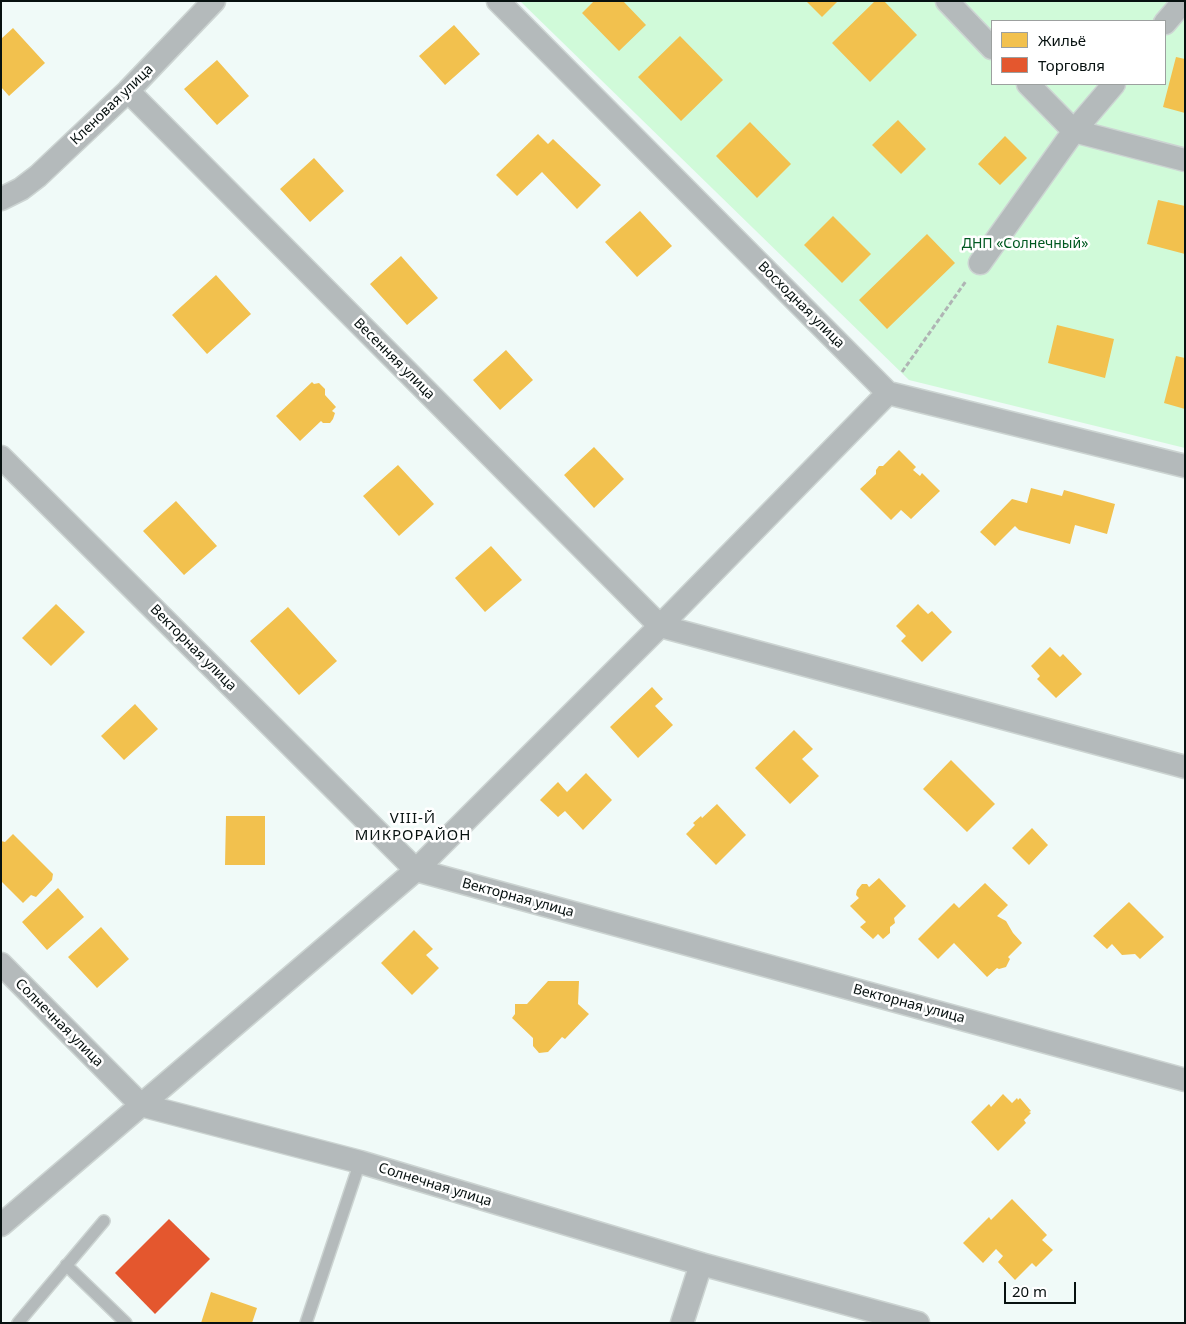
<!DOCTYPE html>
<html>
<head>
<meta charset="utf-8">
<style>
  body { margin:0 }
  #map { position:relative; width:1186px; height:1324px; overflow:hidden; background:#f0faf8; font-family:"Noto Sans",sans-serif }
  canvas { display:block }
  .frame { position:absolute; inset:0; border:2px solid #071110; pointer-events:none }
  .legend { position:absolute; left:991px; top:20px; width:175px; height:65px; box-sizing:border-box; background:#fff; border:1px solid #9ca09f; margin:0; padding:6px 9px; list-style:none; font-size:15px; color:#071110 }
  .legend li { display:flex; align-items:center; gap:10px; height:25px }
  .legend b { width:25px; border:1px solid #9ca09f }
  .scale { position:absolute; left:1004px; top:1282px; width:72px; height:22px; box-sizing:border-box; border:2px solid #071110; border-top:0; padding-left:6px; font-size:15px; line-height:18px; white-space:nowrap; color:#071110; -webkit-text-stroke:4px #fff; paint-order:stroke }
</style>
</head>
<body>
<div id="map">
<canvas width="1186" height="1324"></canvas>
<div class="frame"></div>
<ul class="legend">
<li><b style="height:14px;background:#f2c14e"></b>Жильё</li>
<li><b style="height:14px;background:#e4572e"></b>Торговля</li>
</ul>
<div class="scale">20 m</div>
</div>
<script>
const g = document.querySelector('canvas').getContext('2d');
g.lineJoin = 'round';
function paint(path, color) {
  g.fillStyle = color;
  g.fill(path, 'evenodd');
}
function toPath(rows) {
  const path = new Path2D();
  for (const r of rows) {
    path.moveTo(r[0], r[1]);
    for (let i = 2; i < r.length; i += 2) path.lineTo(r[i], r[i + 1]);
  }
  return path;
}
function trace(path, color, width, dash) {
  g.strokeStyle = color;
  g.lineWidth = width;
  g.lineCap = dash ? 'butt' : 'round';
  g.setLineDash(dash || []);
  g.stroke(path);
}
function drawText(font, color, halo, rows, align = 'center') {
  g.font = font + ' "Noto Sans",sans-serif';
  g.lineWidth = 5;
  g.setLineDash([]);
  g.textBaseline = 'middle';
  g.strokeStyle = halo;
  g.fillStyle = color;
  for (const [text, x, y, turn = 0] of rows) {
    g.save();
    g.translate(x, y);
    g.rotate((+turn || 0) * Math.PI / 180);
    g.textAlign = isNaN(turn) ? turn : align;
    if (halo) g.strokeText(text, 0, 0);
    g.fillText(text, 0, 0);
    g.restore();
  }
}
const green = toPath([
  [520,1,1185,1,1185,448,909,380],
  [992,21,1165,21,1165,84,992,84]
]);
const homes = toPath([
  [594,1,623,1,646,25,619,51,582,13],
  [806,1,838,1,822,17],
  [875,1,884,1,917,35,870,82,832,43],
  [454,25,480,54,445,85,419,56],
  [13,28,45,63,9,96,1,87,1,39],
  [680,36,723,80,681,121,638,77],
  [1176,57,1185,59,1185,113,1163,107],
  [217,60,249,96,217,125,184,89],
  [898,120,926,149,901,174,872,145],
  [750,122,791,164,757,198,716,156],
  [538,134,548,144,553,139,601,185,577,209,542,172,517,196,496,175],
  [1005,136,1027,158,1000,185,978,164],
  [314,158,344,191,310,222,280,189],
  [1158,200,1185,206,1185,254,1147,244],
  [640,211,672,246,637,277,605,242],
  [833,216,871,254,842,283,804,245],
  [927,234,955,263,887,329,859,300],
  [401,256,438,298,407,325,370,284],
  [216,275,251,314,207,354,172,315],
  [1057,325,1114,339,1105,378,1048,363],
  [506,350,533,380,500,410,473,380],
  [1176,356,1185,358,1185,409,1164,403],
  [312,382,314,384,319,383,325,389,325,395,336,407,332,411,335,413,333,419,330,423,323,423,321,421,300,441,276,416],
  [594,447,624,479,594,508,564,475],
  [899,450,916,467,913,470,920,476,922,473,940,491,911,519,901,510,891,520,860,489,876,474,876,470,879,466,883,466],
  [398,465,434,504,399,536,363,496],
  [1031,488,1062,496,1064,490,1115,504,1107,534,1075,525,1070,544,1019,530,1015,526,995,546,980,532,1012,499,1027,503],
  [176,501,217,546,184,575,143,531],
  [491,546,522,580,485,612,455,578],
  [56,604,85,632,51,666,22,638],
  [918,604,928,614,932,611,952,632,922,662,901,641,906,636,896,626],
  [288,607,337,661,299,695,250,641],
  [1050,647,1060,657,1063,654,1082,674,1056,698,1037,679,1040,676,1031,666],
  [652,687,663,699,655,706,673,725,638,758,610,727],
  [135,704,158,729,124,760,101,736],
  [794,730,813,749,802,759,819,776,790,804,755,768],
  [951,760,995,804,967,832,923,789],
  [586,773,612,800,583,830,565,811,558,817,540,800,558,782,567,792],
  [717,804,746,835,716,865,686,834,695,825,693,823,701,816,702,818],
  [226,816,265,816,265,865,225,865],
  [1032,828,1048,845,1029,865,1012,848],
  [13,834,53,874,52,880,36,897,31,895,23,903,1,881,1,841,5,842],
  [879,878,906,906,894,918,895,923,890,927,890,933,883,939,878,934,873,939,860,927,866,922,850,906,859,898,856,895,857,890,862,884,867,884,869,887],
  [985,883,1008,905,997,916,1006,921,1013,933,1022,943,1008,957,1010,959,1006,967,999,969,997,968,987,977,954,943,938,959,918,939,954,903,959,908],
  [58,888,84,917,47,950,22,922],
  [1129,902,1164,937,1140,959,1135,954,1122,955,1112,944,1107,949,1093,936],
  [101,927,129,959,97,988,68,957],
  [414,930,433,949,426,955,439,968,412,995,381,963],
  [548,981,579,981,578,1004,589,1014,565,1039,562,1037,548,1052,539,1053,533,1046,533,1038,512,1018,515,1014,515,1004,527,1004],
  [1003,1094,1012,1103,1017,1098,1018,1100,1020,1098,1031,1111,1029,1112,1031,1113,1024,1120,1026,1123,998,1151,971,1122,989,1104,991,1107],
  [1012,1199,1047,1235,1042,1240,1053,1250,1036,1267,1032,1263,1015,1280,998,1262,1003,1256,996,1249,983,1263,963,1243,989,1217,991,1220],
  [211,1292,257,1308,252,1323,201,1323]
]);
const shops = toPath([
  [169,1219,210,1259,155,1314,115,1273]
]);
const path = toPath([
  [902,372,966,281]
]);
const lane = toPath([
  [66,1265,126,1323],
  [18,1323,104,1221],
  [306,1323,360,1162]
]);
const street = toPath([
  [498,1,888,393,1185,466],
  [947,1,992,48],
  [1165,23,1184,1],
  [1028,84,1074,131,1185,160],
  [128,91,660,626,1185,767],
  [1,199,21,189,38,176,128,91,214,1],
  [980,263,1074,131,1114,84],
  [1,457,416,870,1185,1080],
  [1,964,141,1105,360,1162,701,1264,918,1323],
  [1,1225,416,870,660,626,888,393],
  [682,1323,701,1264]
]);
const streetNames = [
  ["Кленовая улица",112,105,-44],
  ["Восходная улица",801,305,45],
  ["Весенняя улица",394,359,45],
  ["Векторная улица",193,648,45],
  ["Векторная улица",518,898,15],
  ["Векторная улица",909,1004,15],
  ["Солнечная улица",59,1023,45],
  ["Солнечная улица",435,1185,17]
];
const parkNames = [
  ["ДНП «Солнечный»",1025,244]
];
const neighbourhoodNames = [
  ["VIII-Й",413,819],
  ["МИКРОРАЙОН",413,836]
];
paint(green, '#d0fad9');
paint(homes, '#f2c14e');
paint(shops, '#e4572e');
trace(lane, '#ccd4d2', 14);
trace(street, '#ccd4d2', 25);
trace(path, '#afb4b4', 3, [5, 2.5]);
trace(lane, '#b4babb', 11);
trace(street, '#b4babb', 22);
drawText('14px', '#071110', '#fff', streetNames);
drawText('14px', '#005921', '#fff', parkNames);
g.letterSpacing = '1px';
drawText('15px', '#071110', '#fff', neighbourhoodNames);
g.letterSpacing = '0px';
</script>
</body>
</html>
